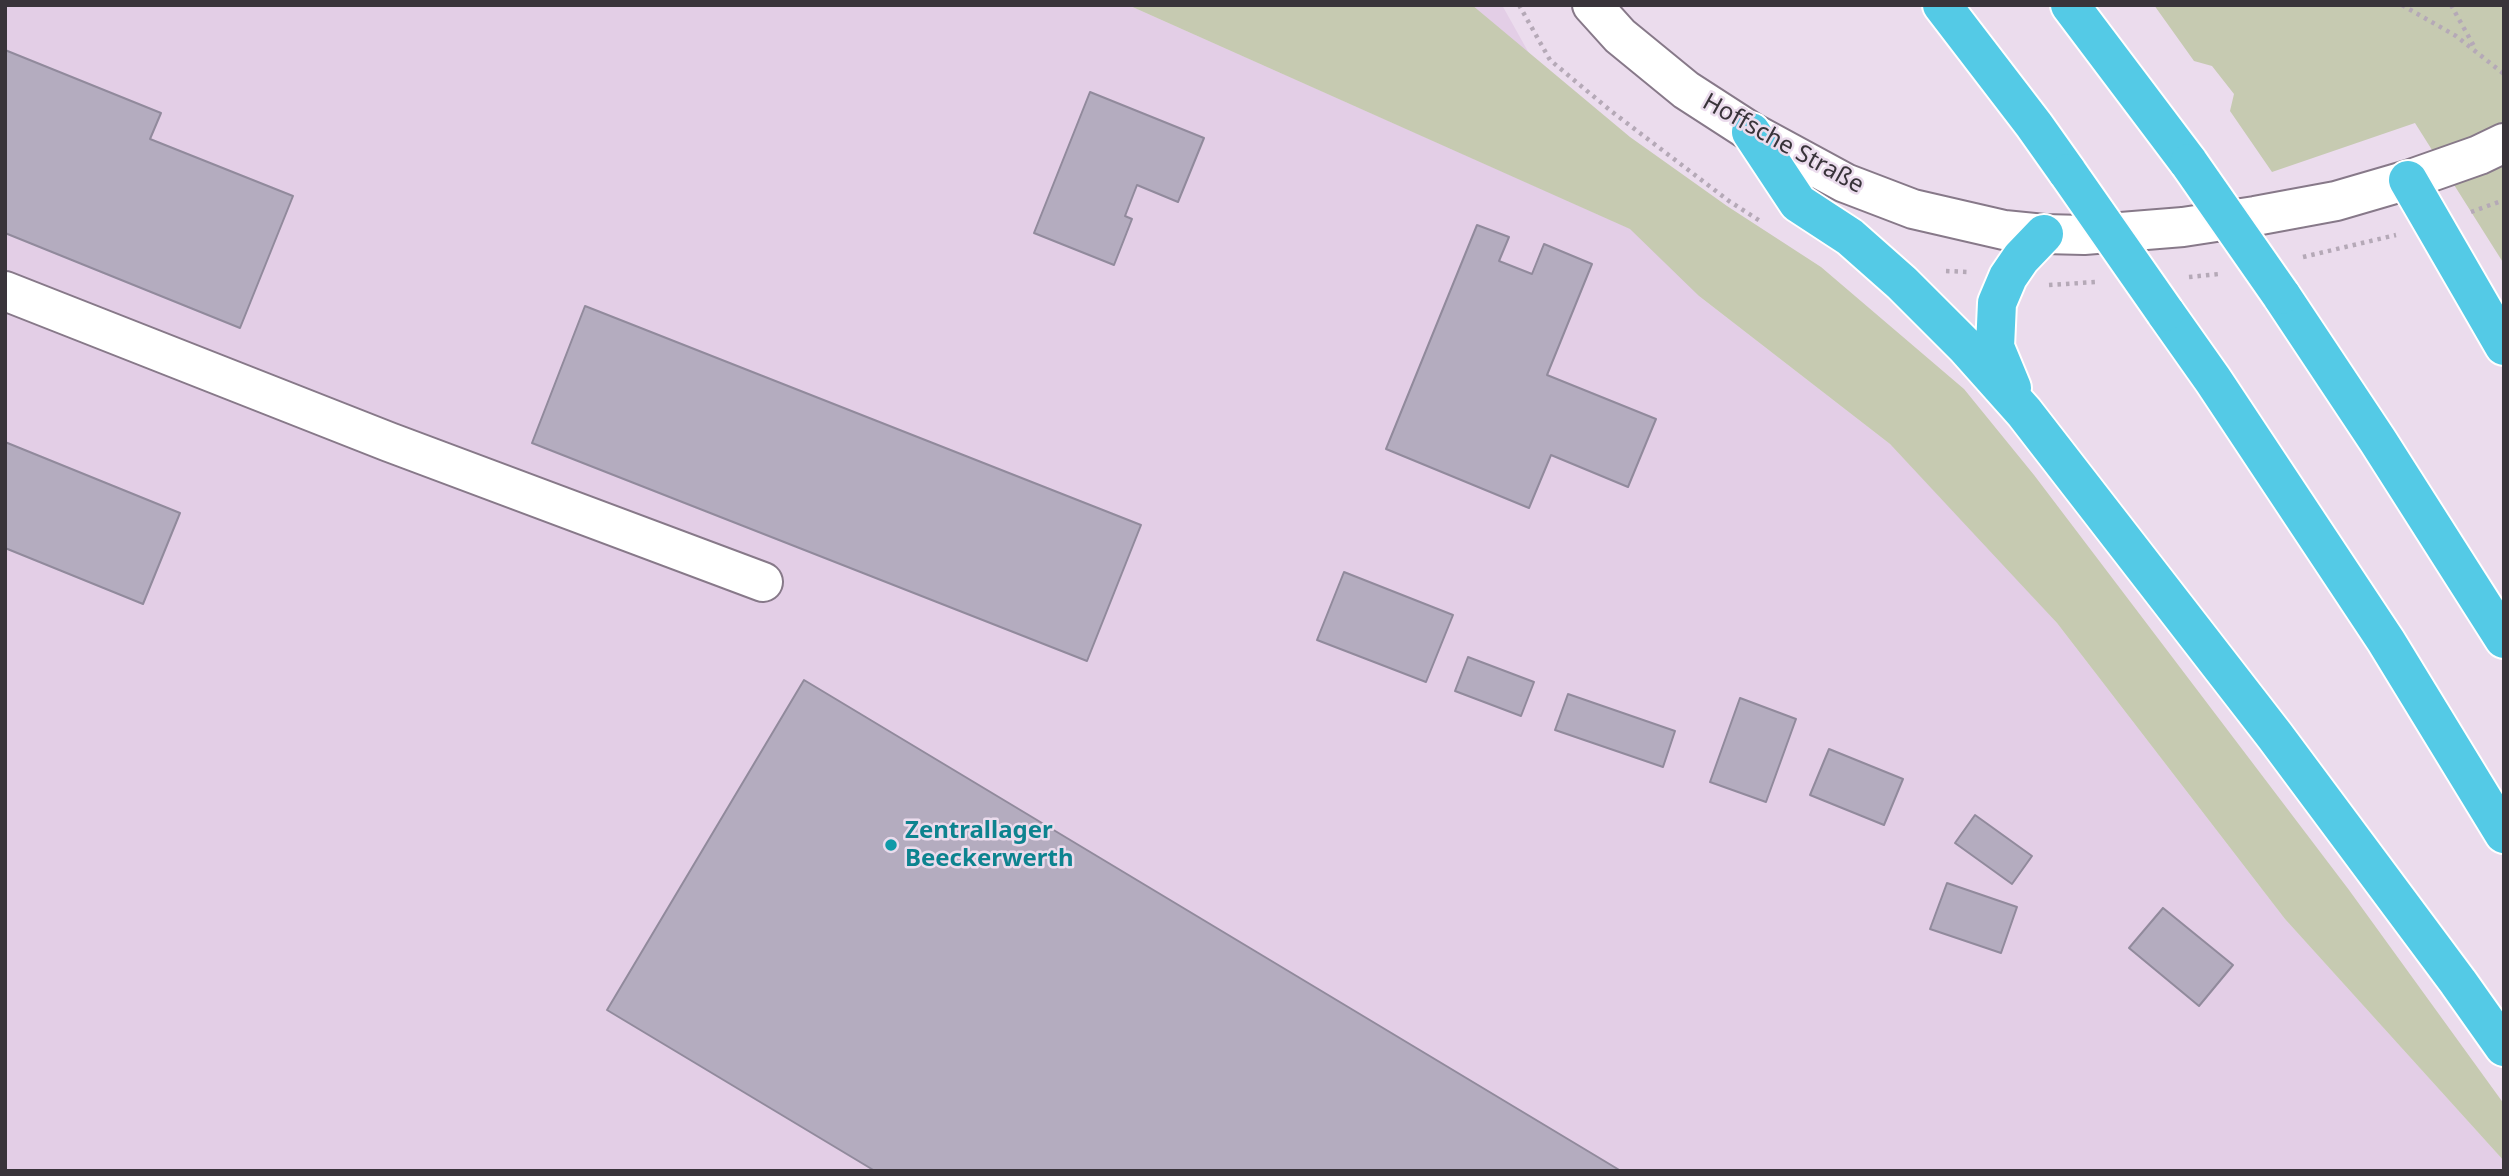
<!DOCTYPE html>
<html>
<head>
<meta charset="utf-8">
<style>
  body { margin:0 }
  #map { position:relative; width:2509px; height:1176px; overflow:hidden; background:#ebdced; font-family:"Noto Sans",sans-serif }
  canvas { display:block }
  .frame { position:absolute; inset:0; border:7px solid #39343a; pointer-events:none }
</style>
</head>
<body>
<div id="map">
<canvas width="2509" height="1176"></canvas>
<div class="frame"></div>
</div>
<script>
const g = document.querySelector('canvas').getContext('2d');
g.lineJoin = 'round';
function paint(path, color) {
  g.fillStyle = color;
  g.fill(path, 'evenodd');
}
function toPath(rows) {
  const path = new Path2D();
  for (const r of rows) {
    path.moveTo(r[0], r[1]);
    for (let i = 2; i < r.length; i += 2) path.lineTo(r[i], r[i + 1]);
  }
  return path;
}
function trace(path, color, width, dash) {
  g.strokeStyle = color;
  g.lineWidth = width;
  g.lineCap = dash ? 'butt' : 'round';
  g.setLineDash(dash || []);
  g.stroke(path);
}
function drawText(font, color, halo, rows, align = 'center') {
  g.font = font + ' "Noto Sans",sans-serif';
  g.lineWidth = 5;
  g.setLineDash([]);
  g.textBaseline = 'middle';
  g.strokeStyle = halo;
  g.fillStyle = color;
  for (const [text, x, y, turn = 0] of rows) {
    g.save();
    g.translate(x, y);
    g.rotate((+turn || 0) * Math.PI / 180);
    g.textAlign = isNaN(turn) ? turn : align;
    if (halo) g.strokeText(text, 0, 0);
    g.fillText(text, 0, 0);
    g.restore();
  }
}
const built = toPath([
  [5,5,1128,5,1629,228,1469,5,1502,5,1535,64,1699,296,1890,444,2002,562,2057,623,2285,919,2504,1161,2504,1171,5,1171]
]);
const green = toPath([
  [1128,5,1472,5,1630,137,1727,206,1821,267,1964,389,2034,475,2349,890,2504,1104,2504,1161,2285,919,2057,623,1890,444,1699,296,1630,229],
  [2154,5,2504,5,2504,264,2415,123,2272,172,2230,111,2234,94,2212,66,2194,61]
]);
const building = toPath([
  [5,50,161,113,150,139,293,196,240,328,5,233,5,50],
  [1090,92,1204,138,1178,202,1137,185,1125,216,1132,219,1114,265,1034,233,1090,92],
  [1477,225,1509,237,1499,261,1532,274,1544,244,1592,264,1547,375,1656,419,1628,487,1551,455,1529,508,1386,449,1477,225],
  [585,306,1141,525,1087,661,532,443,585,306],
  [5,442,180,513,143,604,5,548,5,442],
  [1344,572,1453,615,1426,682,1317,640,1344,572],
  [1468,657,1534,682,1521,716,1455,691,1468,657],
  [804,680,1621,1171,875,1171,607,1010,804,680],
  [1568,694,1675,731,1663,767,1555,730,1568,694],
  [1740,698,1796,719,1766,802,1710,782,1740,698],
  [1829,749,1903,779,1884,825,1810,795,1829,749],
  [1975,815,2032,856,2012,884,1955,843,1975,815],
  [1947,883,2017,907,2001,953,1930,929,1947,883],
  [2163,908,2233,965,2199,1006,2129,948,2163,908]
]);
const path = toPath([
  [1519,5,1550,60,1611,111,1729,201,1760,221],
  [2402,5,2456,36,2504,74],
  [2451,5,2475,48],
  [2471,212,2504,200],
  [2303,257,2396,235],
  [1946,271,1969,272],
  [2189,277,2219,274],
  [2049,285,2096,282]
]);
const minor = toPath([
  [1592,5,1620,36,1686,90,1751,132,1845,183,1913,209,2004,230,2044,234,2084,235,2183,227,2255,216,2336,201,2408,180,2479,155,2504,143],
  [5,291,389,442,763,582]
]);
const highway = toPath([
  [1942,5,2034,125,2068,173],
  [2070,5,2189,163],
  [1751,132,1798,203,1850,237,1902,283,1966,347,2024,412,2275,736,2458,982,2504,1047],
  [2408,180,2504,346],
  [2281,295,2378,441,2504,639],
  [2165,312,2213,380,2386,641,2504,834],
  [2012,388,1995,347,1997,303,2008,277,2021,258,2044,234]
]);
const highwayBridge = toPath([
  [2189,163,2281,295],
  [2068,173,2165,312]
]);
const markers = [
  [891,845,7,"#0f9aa8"]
];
const streetNames = [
  ["Hoffsche Straße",1783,144,29]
];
const cultureNames = [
  ["Zentrallager",905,831],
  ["Beeckerwerth",905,859]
];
paint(built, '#e3cee6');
paint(green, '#c6cab1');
paint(building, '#b4acbf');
trace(building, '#918a9c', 2);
trace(minor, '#877989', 42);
trace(highway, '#fff', 42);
trace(path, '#b5a9b7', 4.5, [3.5, 5]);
trace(minor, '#fff', 38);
trace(highway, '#54cae6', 38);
trace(highwayBridge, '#fff', 42, []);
trace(highwayBridge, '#54cae6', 38);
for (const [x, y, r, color] of markers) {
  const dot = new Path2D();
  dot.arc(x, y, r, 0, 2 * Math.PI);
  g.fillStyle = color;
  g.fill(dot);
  trace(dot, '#ebdced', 2.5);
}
drawText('24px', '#39343a', '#ebdced', streetNames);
drawText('bold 24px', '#0d838f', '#ebdced', cultureNames, 'left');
</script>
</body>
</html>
